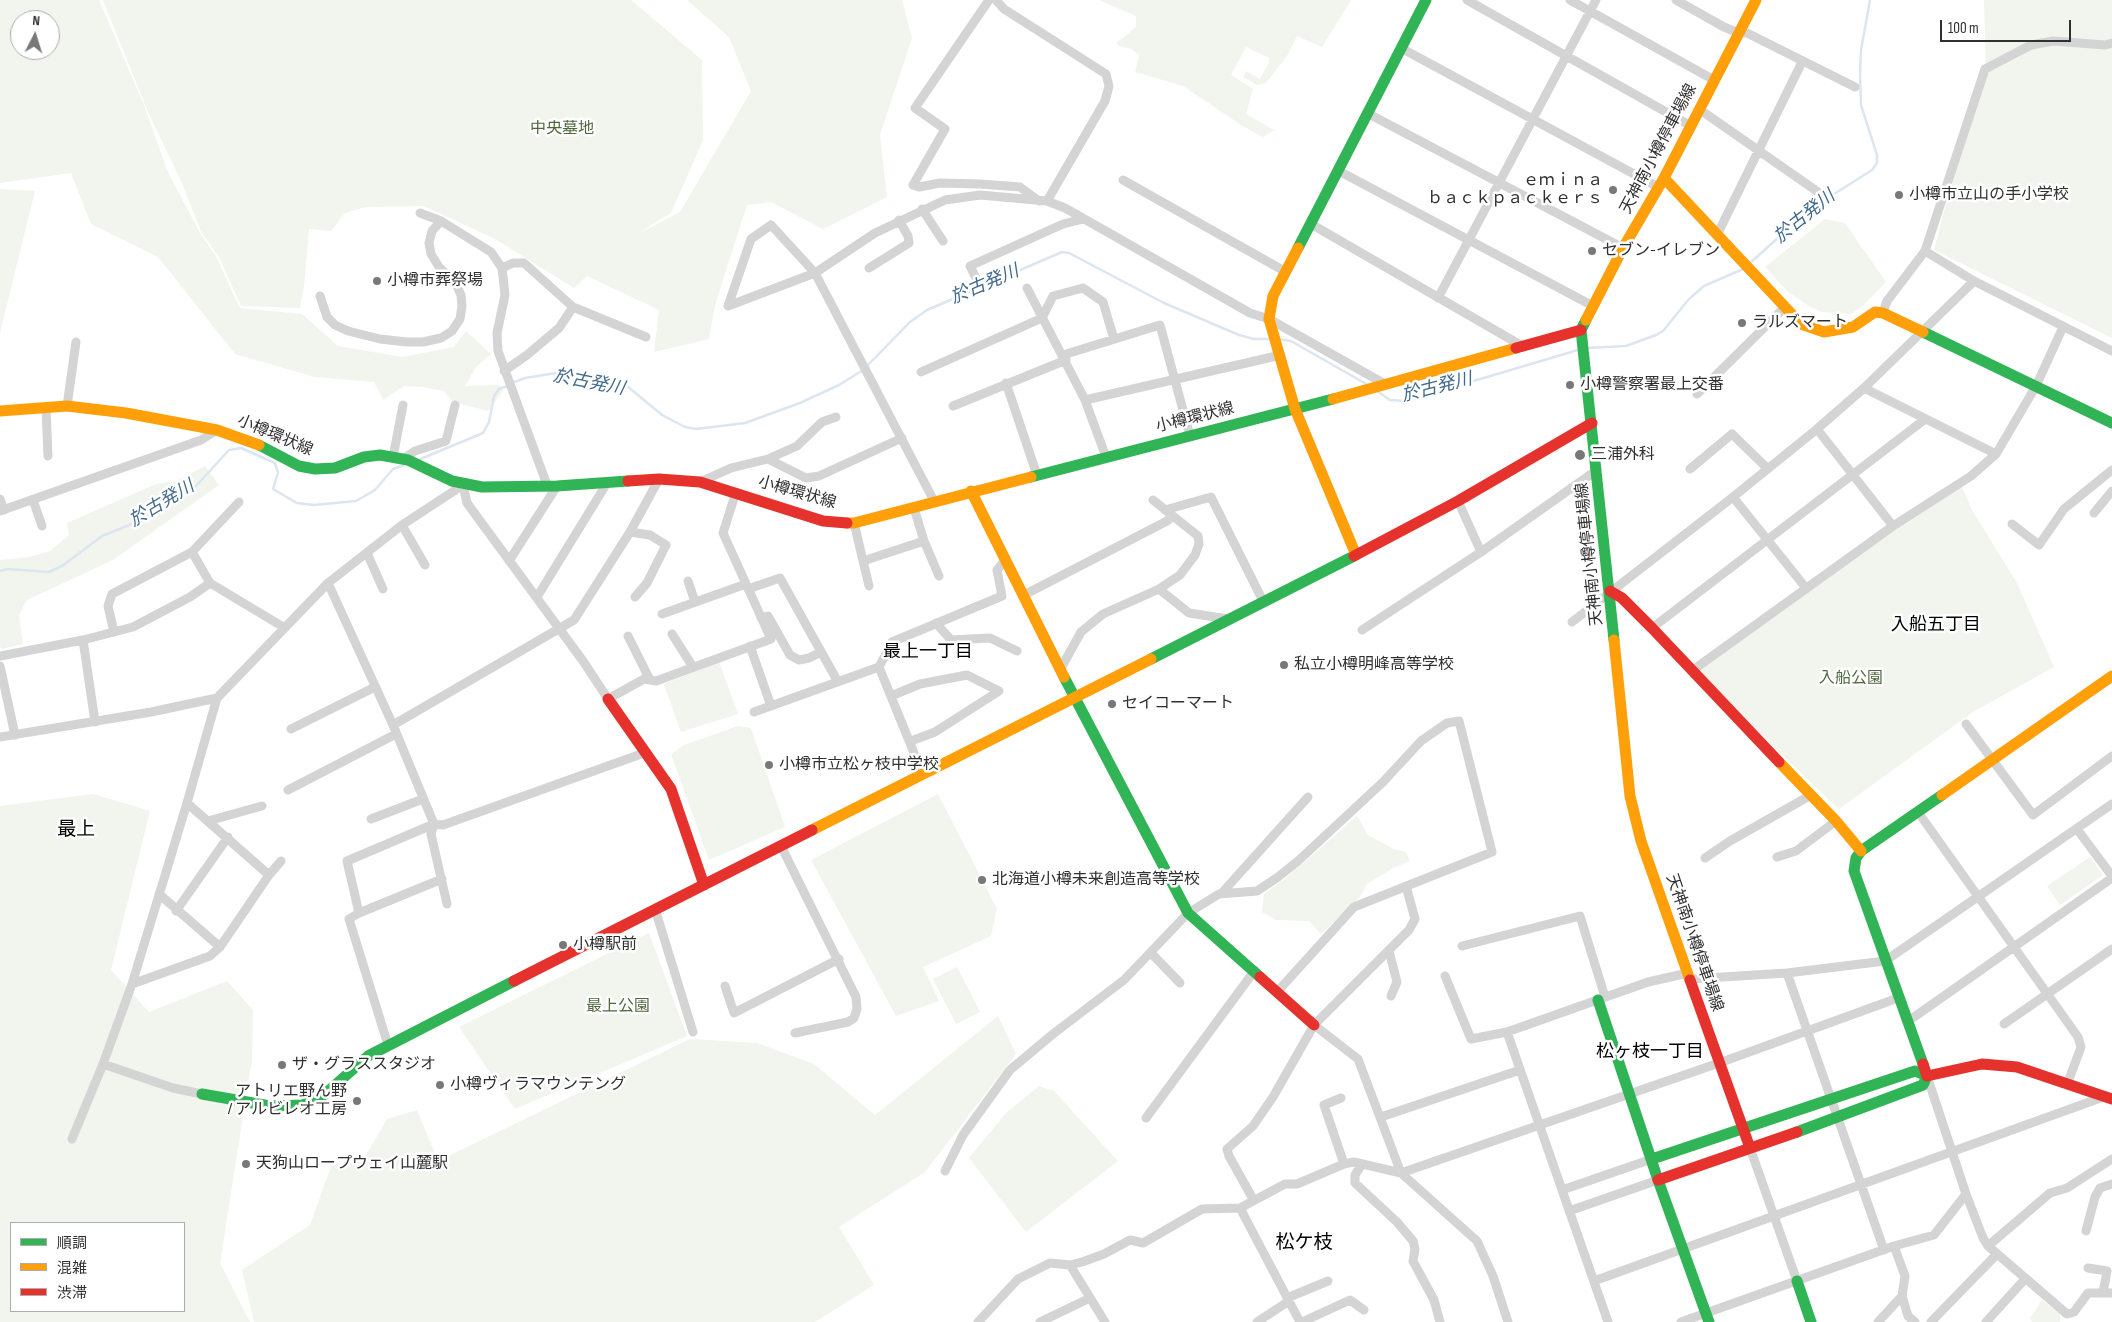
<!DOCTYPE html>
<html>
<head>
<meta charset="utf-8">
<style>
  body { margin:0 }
  #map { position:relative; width:2112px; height:1322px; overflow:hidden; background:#fff; font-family:"Sofia Sans Condensed","Noto Sans JP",sans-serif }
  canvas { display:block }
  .legend { position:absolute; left:10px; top:1222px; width:175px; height:90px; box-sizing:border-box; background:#fff; border:1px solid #acacac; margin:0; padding:6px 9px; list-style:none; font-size:15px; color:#303030 }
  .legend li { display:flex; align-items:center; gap:10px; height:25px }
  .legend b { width:25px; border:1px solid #acacac }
  .north { position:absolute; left:10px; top:10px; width:50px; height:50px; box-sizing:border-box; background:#fff; border:1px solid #acacac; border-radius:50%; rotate:5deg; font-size:14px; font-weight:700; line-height:20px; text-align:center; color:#303030 }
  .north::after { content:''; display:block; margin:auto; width:18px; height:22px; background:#787878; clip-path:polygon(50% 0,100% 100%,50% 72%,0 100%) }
  .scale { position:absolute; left:1940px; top:20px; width:131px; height:22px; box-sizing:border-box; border:2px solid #303030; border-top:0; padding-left:6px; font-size:15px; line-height:18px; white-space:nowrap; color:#303030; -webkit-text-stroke:4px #fff; paint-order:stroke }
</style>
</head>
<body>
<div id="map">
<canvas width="2112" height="1322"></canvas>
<ul class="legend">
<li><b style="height:6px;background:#30b455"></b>順調</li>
<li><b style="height:6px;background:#ff9f0a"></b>混雑</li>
<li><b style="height:6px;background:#e5322d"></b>渋滞</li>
</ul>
<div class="north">N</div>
<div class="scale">100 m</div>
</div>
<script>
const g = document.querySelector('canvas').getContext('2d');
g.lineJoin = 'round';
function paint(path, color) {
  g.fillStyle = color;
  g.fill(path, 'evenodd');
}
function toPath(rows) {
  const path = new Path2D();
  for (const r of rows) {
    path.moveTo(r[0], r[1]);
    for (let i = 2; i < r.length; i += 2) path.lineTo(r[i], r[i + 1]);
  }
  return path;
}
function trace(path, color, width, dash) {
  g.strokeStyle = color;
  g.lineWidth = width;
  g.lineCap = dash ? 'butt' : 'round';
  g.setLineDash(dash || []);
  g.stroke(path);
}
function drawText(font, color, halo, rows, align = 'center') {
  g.font = font + ' "Sofia Sans Condensed","Noto Sans JP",sans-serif';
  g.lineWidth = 5;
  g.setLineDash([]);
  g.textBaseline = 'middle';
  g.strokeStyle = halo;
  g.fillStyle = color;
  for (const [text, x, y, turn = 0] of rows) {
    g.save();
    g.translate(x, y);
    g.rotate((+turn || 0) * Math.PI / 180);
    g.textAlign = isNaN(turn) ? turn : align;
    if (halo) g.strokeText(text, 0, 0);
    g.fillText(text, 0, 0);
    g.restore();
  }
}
const green = toPath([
  [0,0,99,0,144,105,167,170,200,233,216,256,240,308,302,314,338,346,402,357,454,347,466,331,491,354,476,367,465,386,500,385,503,391,488,411,453,402,444,391,423,387,404,386,383,400,374,382,315,377,235,354,158,257,91,224,71,173,0,183],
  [20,20,50,20,50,50,20,50],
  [103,0,631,0,702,60,703,140,671,213,639,233,680,212,751,91,729,37,687,0,902,0,912,38,880,135,887,197,823,229,771,202,747,205,715,305,709,339,654,352,659,310,587,276,574,288,495,239,424,206,365,207,345,213,331,231,309,229,304,286,300,308,241,306,219,257,201,232,181,181,148,112],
  [1099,0,1351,0,1322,47,1297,36,1287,56,1266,83,1257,85,1243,77,1246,71,1260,79,1269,63,1269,58,1246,47,1231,75,1253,89,1246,114,1274,130,1263,137,1241,125,1183,86,1135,72,1139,55,1132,49,1119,46,1116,43,1136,27,1136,16],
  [1984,0,2112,0,2112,338,1934,250,1959,154,1986,79],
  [0,189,35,191,0,333],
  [1825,219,1845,223,1886,282,1863,306,1851,314,1822,312,1809,306,1788,292,1765,267],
  [205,466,219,485,113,560,27,600,19,615,23,644,2,649,0,647,0,560,29,557,50,551,69,535,67,523,156,484,176,481],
  [1960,482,1972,510,2017,583,2054,667,1973,712,1839,809,1693,670],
  [719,662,738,714,681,732,664,684],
  [738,726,751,728,785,827,709,860,671,754,684,745],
  [93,794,150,811,111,970,149,1012,227,981,253,1010,252,1059,220,1263,250,1322,0,1322,0,806],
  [11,1223,184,1223,184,1311,11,1311],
  [938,794,997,909,991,936,923,967,939,1001,896,1016,811,860],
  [1357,816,1368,835,1394,849,1406,852,1410,861,1395,867,1367,884,1360,897,1321,934,1309,921,1276,920,1262,912,1264,894,1286,878],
  [2090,857,2103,875,2060,905,2047,886],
  [649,933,687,1036,515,1109,459,1027],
  [957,967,980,1012,956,1024,933,979],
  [998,1016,1016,1054,925,1172,839,1227,874,1285,815,1322,254,1322,242,1270,310,1225,332,1164,362,1162,387,1119,417,1110,438,1161,690,1039,757,1043,814,1064,875,1115],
  [1039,1086,1054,1091,1118,1161,1026,1232,969,1158,1006,1113],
  [2042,1300,2060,1314,2060,1322,2032,1322,2030,1318]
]);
const stream = toPath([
  [1749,264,1809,210,1872,170,1877,163,1877,155,1861,105,1860,75,1861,50,1870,0],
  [1278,339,1291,341,1368,385],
  [1586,348,1626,346,1656,335,1663,331,1689,299,1704,286,1743,269],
  [512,383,525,378,556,373,627,386,662,415,685,427,696,429,745,423,800,403,839,385,863,370,910,322,927,310,1062,252,1069,253,1164,303,1239,335,1254,339,1270,339],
  [1377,391,1390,400,1406,401,1578,350],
  [418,460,483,433,489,422,494,396,499,389,507,386],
  [0,571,7,569,49,572,62,566,102,536,137,522,196,486,229,450,241,448,275,463,278,473,273,489,297,503,314,505,356,501,375,490,393,469,404,465]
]);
const street = toPath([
  [989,0,915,108,945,129,913,185,919,187,940,183,980,184,1020,187,1039,201],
  [996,0,1004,9,1106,74,1109,86,1105,101,1047,201],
  [1467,0,1691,126],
  [1570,0,1714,80],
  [1676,0,1724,27,1739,33,1747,33,1855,87],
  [1401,48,1658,187],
  [1699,109,1818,192],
  [1367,113,1623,248],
  [1337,170,1593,306],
  [1123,180,1286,272],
  [922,209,943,241],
  [420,213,441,221,491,252,502,268,505,295,497,333,498,351,547,485],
  [1311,224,1524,347],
  [1717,235,1802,62],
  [1925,251,1974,281,2112,351],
  [502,268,513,263,524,263,573,307,646,337],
  [869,268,909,243,908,236,899,220],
  [977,280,970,266,1063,224,1083,219],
  [1027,288,1085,400,1106,457],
  [320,296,327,317,335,325,348,331,380,339,407,342,423,342,441,338,452,331,460,319,462,306,461,295,456,284,439,267,431,254,429,243,432,231,441,221],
  [1438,298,1596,0],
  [1883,313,1887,301,1925,251,1985,69,2031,45,2053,41,2105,45,2112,43],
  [1063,355,1160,325,1190,436],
  [504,371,527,355,559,328,573,307],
  [921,372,1042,318,1053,296,1083,288,1103,302,1114,339],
  [1006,383,1037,475],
  [1864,388,1996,454],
  [1697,394,1785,307],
  [1085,400,1281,355],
  [67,406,76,342],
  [953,406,1066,360],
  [46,408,48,456],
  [1817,429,1893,526],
  [393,457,403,405],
  [403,459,415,451,446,441,455,405],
  [768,459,797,446,822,422,836,417],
  [1690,469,1732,434,1768,469],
  [700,482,731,468,768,459,806,478,819,476,902,438],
  [1733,497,1806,588],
  [0,499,4,510],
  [33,500,42,526],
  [934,501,815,273,771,225,751,239,728,306,815,273,875,233,945,200,980,195,1047,201,1065,208,1250,313,1269,319,1385,384],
  [1458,501,1481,552],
  [914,508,924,541,939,576],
  [1165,510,1211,497,1263,601],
  [0,511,201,440,217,430],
  [2094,513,2112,491],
  [854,523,869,586],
  [2012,524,2039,545,2064,509,2112,470],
  [402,525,425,565],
  [630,532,650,535,666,545,647,583,635,597],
  [192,552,210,583,285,628],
  [367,553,383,589],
  [509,561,557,486],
  [863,561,924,541],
  [688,581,695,602],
  [328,583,393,725,434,824,431,834,447,904],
  [748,589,780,578,838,682],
  [1159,589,1189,613,1228,619],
  [1024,595,1167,521,1172,516],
  [537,597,607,483],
  [662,614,746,584],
  [761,618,768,616,790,655,799,660,809,658,821,652],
  [1572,622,1733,497,1817,429,1864,388,1974,281],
  [936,623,951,640,990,638,1017,651],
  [1652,628,1924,420],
  [1362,630,1481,552,1597,470],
  [114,632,108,606,112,594,192,552,239,502],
  [672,634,693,667],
  [628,636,650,680],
  [83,640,95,722],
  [750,646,771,706],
  [0,656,83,640,133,627,190,597,210,583],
  [0,666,15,735],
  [879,667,923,775],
  [1060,670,1081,632,1103,614,1159,589,1180,575,1195,555,1199,544,1198,536,1153,500],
  [1693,670,1893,526,1971,476,1996,454,2036,386,2063,327],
  [891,696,920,684,967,675,999,691,935,732,911,741],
  [754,712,879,667,892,642,1002,596,997,570,1005,560],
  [1966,724,2033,815,2112,756],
  [393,725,574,620,630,532,659,479],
  [291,729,375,687],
  [0,737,151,712,217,698],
  [288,790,396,734],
  [1918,812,2078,1037,2081,1047,2068,1082],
  [371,819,423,799],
  [208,821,262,806],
  [2077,829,2112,876],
  [781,846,856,997,857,1009,854,1018,848,1022,795,1033],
  [1777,857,1796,851,1836,821],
  [1705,858,1730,841,1811,795],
  [269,875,281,861],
  [159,894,220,947],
  [1221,894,1308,797],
  [655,909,693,1032],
  [176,911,228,837],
  [359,913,442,879],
  [1462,946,1580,916,1605,997],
  [1389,951,1397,982,1391,996],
  [1151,953,1180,983],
  [1787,973,1884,1250],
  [1445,976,1471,1039,1507,1032,1648,982,1688,973],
  [1690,979,1787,973,1885,961,2112,804],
  [132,984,210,956,220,947,269,875,187,803],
  [725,986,734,1013,839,959],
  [1907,1022,2112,878],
  [2004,1024,2112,949],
  [1314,1025,1358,1059,1401,1173,1477,1241,1493,1276,1508,1322],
  [1507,1032,1608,1322],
  [388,1045,349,919,359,913,347,861,434,824,443,825,644,753],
  [103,1064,173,1088,202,1094],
  [1927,1076,1966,1194,1983,1238,1988,1246,2067,1314,2074,1312,2088,1293,2112,1293],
  [1341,1098,1324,1105,1344,1164],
  [1381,1117,1520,1070],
  [1146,1118,1255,970],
  [72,1139,103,1064,132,984,187,803,217,698,328,583,402,525,463,485,467,503,583,661,608,699,644,679,656,681,771,639,723,533,736,492],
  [1750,1148,1797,1281],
  [1362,1164,1355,1175,1355,1183,1397,1222,1413,1241,1415,1249,1413,1261,1434,1300,1440,1322],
  [945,1171,963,1135,1010,1070,1053,1034,1124,980,1188,913,1219,894,1257,891,1278,877,1298,861,1383,782,1421,741,1447,723,1459,721,1492,852,1354,907,1278,991],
  [1562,1190,1652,1159],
  [1253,1199,1229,1156,1227,1149,1253,1126,1273,1097,1314,1025,1409,930,1415,919,1406,886],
  [1240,1208,1300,1322],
  [1569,1211,1658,1180],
  [2086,1231,2095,1197,2100,1188,2112,1184],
  [1988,1246,2050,1193,2067,1188,2112,1159],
  [1070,1265,1105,1322],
  [2088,1268,2107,1271,2103,1293],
  [1594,1281,2106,1096],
  [1902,1296,1908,1316,1915,1322],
  [1287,1298,1328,1281],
  [978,1322,1018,1279,1050,1263,1070,1265,1082,1262,1104,1254,1130,1240,1143,1243,1202,1209,1240,1208,1285,1184,1297,1184,1344,1164,1354,1162,1401,1173,1719,1063,1898,998],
  [1040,1322,1090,1298],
  [1257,1322,1289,1301],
  [1302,1322,1350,1300,1364,1310],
  [1681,1322,1894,1246,1934,1235,1966,1194],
  [1878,1322,1902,1296,1905,1276,1894,1246],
  [1931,1322,1997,1254],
  [1986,1322,2025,1279]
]);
const fast = toPath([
  [1298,248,1426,0],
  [1586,320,1581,330,1614,640],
  [1923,332,2112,423],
  [259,445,299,466,315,469,335,468,364,457,380,455,408,460,452,481,482,487,557,486,628,481],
  [1031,477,1333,399],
  [1151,659,1354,556],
  [1064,677,1188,913,1260,977],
  [1598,1000,1658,1180,1709,1322],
  [1923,1064,1854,871,1856,858,1861,851,1942,795],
  [202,1094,270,1106,303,1105,325,1094,368,1056,514,981],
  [1652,1159,1915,1071,1927,1076,1923,1085,1797,1132],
  [1797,1281,1811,1322]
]);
const slow = toPath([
  [1664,178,1801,324,1824,332,1853,327,1875,312,1883,313,1923,332],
  [1298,248,1273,296,1269,319,1295,409,1356,555],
  [1586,320,1623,248,1664,178,1756,0],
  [1333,399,1516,348],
  [0,411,67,406,126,413,217,430,259,445],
  [971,491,1064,677],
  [847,523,854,523,1031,477],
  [1614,640,1630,796,1641,841,1690,980],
  [1779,762,1836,821,1861,851],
  [1942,795,2112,676],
  [812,830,1151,659]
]);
const jam = toPath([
  [1516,348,1581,330],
  [628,481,659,479,700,482,823,521,847,523],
  [1354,556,1458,501,1592,423],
  [1610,591,1622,598,1652,628,1779,762],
  [608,699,671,789,704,885],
  [1260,977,1314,1025],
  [1690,980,1750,1148],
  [514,981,812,830],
  [1923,1064,1927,1076,1982,1064,2017,1067,2112,1099],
  [1658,1180,1797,1132]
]);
const markers = [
  [1613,190,5,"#787878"],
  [1899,195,5,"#787878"],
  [1592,251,5,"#787878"],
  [377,281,5,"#787878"],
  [1742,323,5,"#787878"],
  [1570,385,5,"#787878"],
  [1580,455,6,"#787878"],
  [1284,665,5,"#787878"],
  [1112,704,5,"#787878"],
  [769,765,5,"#787878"],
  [982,880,5,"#787878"],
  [563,945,5,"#787878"],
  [282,1065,5,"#787878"],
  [440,1085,5,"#787878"],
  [357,1101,5,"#787878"],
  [246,1164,5,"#787878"]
];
const parkNames = [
  ["中央墓地",562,129],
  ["入船公園",1851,679],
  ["最上公園",618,1007]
];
const streetNames = [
  ["天神南小樽停車場線",1659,149,-62],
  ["小樽環状線",1195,418,-14],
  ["小樽環状線",275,436,23],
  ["小樽環状線",797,493,16],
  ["天神南小樽停車場線",1590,554,-96],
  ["天神南小樽停車場線",1694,943,71]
];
const poiNames = [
  ["ｅｍｉｎａ",1603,181,"right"],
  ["ｂａｃｋｐａｃｋｅｒｓ",1603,199,"right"],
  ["小樽市立山の手小学校",1909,195],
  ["セブン-イレブン",1602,251],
  ["小樽市葬祭場",387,281],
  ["ラルズマート",1752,323],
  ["小樽警察署最上交番",1580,385],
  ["三浦外科",1591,455],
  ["私立小樽明峰高等学校",1294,665],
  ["セイコーマート",1122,704],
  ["小樽市立松ヶ枝中学校",779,765],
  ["北海道小樽未来創造高等学校",992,880],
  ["小樽駅前",573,945],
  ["ザ・グラススタジオ",292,1065],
  ["小樽ヴィラマウンテング",450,1085],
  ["アトリエ野ん野",347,1092,"right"],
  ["/ アルビレオ工房",347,1110,"right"],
  ["天狗山ロープウェイ山麓駅",256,1164]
];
const waterNames = [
  ["於古発川",1805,217,-39],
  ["於古発川",985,285,-23],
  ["於古発川",589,383,11],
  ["於古発川",1437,388,-14],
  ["於古発川",162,504,-31]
];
const neighbourhoodNames = [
  ["入船五丁目",1936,625],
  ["最上一丁目",928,652],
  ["松ヶ枝一丁目",1650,1052]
];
const quarterNames = [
  ["最上",76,830],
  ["松ケ枝",1304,1243]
];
paint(green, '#f1f5ed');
trace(stream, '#dbe6f0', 2.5);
trace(street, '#d4d4d4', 9);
trace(fast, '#30b455', 11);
trace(slow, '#ff9f0a', 11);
trace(jam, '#e5322d', 11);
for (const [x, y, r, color] of markers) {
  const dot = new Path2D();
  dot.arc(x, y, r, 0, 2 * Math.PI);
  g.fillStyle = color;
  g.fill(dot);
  trace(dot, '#fff', 2);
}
drawText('16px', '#4f693f', '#fff', parkNames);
drawText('16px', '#303030', '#fff', streetNames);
drawText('16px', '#303030', '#fff', poiNames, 'left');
drawText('italic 18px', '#426a8d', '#fff', waterNames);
drawText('18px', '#000', '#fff', neighbourhoodNames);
drawText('19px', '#000', '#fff', quarterNames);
</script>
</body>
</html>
